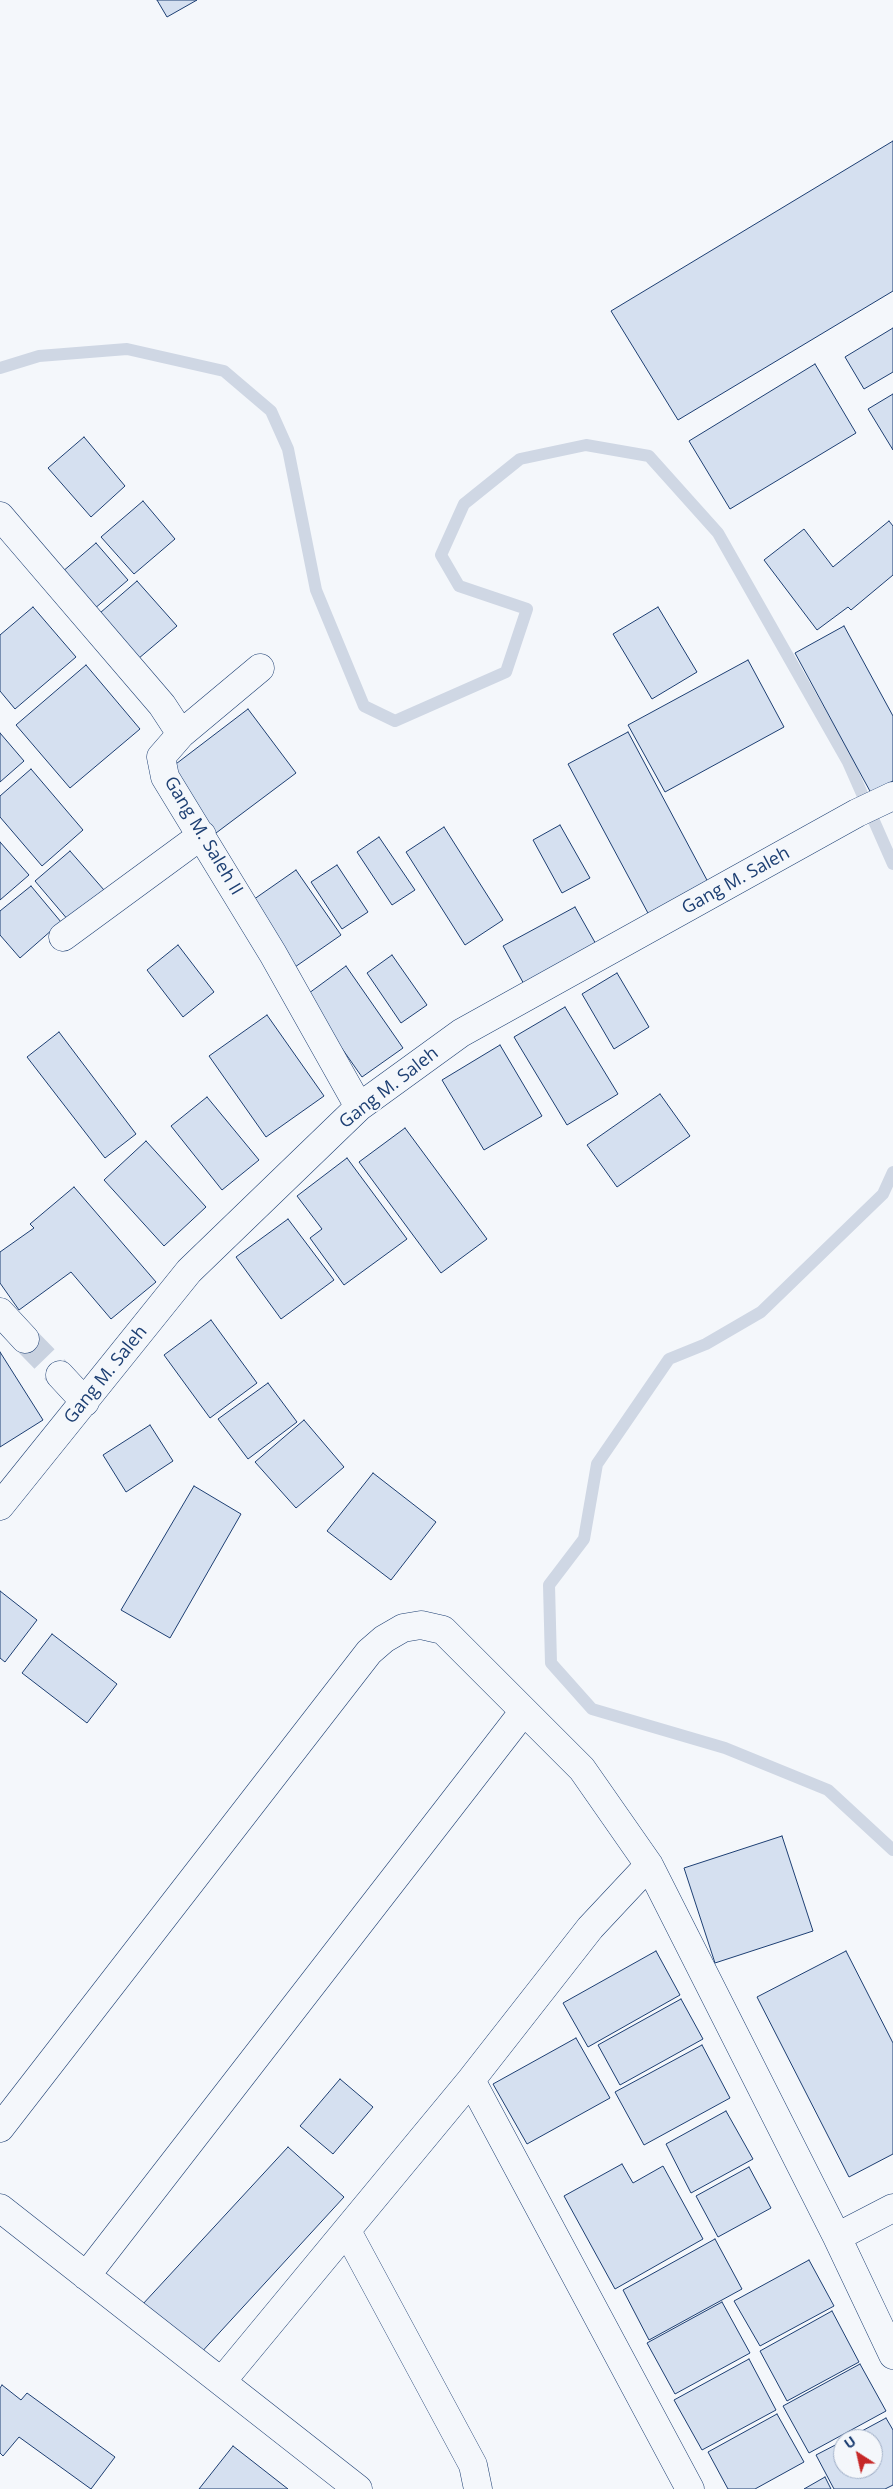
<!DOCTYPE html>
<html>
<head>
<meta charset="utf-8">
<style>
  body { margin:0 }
  #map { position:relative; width:893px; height:2489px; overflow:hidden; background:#f4f7fb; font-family:"Open Sans",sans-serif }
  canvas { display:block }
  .north { position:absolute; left:833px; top:2429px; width:50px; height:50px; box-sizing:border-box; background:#f4f7fb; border:1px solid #9eadc5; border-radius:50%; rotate:325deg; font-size:14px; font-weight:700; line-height:20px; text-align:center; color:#1d3f73 }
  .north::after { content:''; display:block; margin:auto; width:18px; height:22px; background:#c62828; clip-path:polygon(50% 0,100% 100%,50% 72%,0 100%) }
</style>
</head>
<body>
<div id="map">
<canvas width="893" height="2489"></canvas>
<div class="north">U</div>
</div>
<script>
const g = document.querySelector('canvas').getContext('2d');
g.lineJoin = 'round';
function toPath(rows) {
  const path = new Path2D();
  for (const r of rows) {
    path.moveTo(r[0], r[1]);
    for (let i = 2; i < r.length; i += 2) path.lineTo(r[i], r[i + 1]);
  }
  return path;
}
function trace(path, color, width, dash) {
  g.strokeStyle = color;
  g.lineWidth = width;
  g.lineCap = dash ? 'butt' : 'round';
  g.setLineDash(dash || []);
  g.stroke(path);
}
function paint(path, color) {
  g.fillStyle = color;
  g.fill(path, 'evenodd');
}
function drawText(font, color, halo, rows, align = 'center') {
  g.font = font + ' "Open Sans",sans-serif';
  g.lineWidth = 4;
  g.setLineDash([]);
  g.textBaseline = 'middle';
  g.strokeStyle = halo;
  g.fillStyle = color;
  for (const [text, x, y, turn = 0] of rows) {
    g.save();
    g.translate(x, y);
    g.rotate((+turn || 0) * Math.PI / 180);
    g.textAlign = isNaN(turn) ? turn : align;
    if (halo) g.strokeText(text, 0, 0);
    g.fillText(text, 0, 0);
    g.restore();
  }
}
const stream = toPath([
  [0,368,39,356,127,349,224,371,271,411,288,449,316,590,364,706,395,721,506,672,527,609,459,586,441,555,464,504,520,459,586,445,649,456,718,533,848,762,893,864],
  [893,1172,883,1194,761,1312,706,1344,669,1359,597,1464,584,1539,549,1585,551,1663,592,1709,725,1748,828,1790,893,1850]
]);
const building = toPath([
  [157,0,197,0,167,17,157,0],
  [893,141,893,291,678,420,611,311,893,141],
  [893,328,893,372,864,389,845,357,893,328],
  [815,364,856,433,730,509,689,441,815,364],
  [893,394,893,450,868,409,893,394],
  [84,437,125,486,91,517,48,468,84,437],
  [143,501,175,539,134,574,101,537,143,501],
  [889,521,893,526,893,575,851,610,848,607,817,630,764,560,804,529,833,567,889,521],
  [96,543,128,580,87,615,55,578,96,543],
  [137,581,177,626,132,664,93,619,137,581],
  [33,607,76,657,15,709,0,691,0,635,33,607],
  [658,607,697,672,652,699,613,634,658,607],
  [844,626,893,716,893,781,871,793,795,653,844,626],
  [748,660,784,727,665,792,628,725,748,660],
  [86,665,140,729,70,788,16,725,86,665],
  [248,709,296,773,216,833,168,770,248,709],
  [628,732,708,882,649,915,568,764,628,732],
  [0,733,24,761,0,782,0,733],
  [31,769,83,830,42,866,0,817,0,796,31,769],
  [560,825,590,878,562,893,533,840,560,825],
  [444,827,503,920,465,945,406,852,444,827],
  [379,837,415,890,392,905,357,852,379,837],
  [0,842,29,875,0,900,0,842],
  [70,851,104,890,69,921,35,881,70,851],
  [337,865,368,912,342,929,311,882,337,865],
  [296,870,341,935,295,967,250,902,296,870],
  [31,886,61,922,20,958,0,935,0,911,31,886],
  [575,907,597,946,525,986,503,946,575,907],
  [178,945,214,992,183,1017,147,970,178,945],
  [392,955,427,1005,401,1023,367,973,392,955],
  [346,966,403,1048,362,1077,305,996,346,966],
  [617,973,649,1027,614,1049,582,994,617,973],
  [565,1007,618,1094,567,1125,514,1037,565,1007],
  [267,1015,324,1096,266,1137,209,1056,267,1015],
  [59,1032,136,1134,105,1158,27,1057,59,1032],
  [500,1045,542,1116,484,1150,442,1080,500,1045],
  [660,1094,690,1136,617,1187,587,1145,660,1094],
  [207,1097,259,1160,222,1190,171,1126,207,1097],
  [405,1128,487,1239,441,1273,359,1162,405,1128],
  [146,1141,206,1207,164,1246,104,1180,146,1141],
  [347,1158,407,1239,344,1285,310,1238,322,1229,297,1196,347,1158],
  [74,1187,156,1282,111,1319,71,1272,19,1310,0,1283,0,1252,34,1228,30,1224,74,1187],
  [288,1219,334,1280,281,1319,236,1257,288,1219],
  [211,1320,257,1383,210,1418,164,1355,211,1320],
  [0,1352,43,1420,0,1447,0,1352],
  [268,1383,297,1422,248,1459,218,1419,268,1383],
  [304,1420,344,1467,296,1508,255,1462,304,1420],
  [150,1425,173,1461,126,1492,103,1455,150,1425],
  [373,1473,436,1522,391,1580,327,1531,373,1473],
  [194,1486,241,1514,170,1638,121,1610,194,1486],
  [0,1591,37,1620,5,1662,0,1658,0,1591],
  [52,1634,117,1684,87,1723,22,1673,52,1634],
  [782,1836,813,1931,715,1963,684,1868,782,1836],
  [656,1951,680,1995,588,2047,563,2003,656,1951],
  [846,1951,893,2043,893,2154,849,2177,757,1997,846,1951],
  [681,1999,703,2039,620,2085,598,2045,681,1999],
  [576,2038,610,2098,527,2144,493,2084,576,2038],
  [702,2045,730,2098,644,2145,615,2092,702,2045],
  [340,2079,373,2107,333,2154,300,2126,340,2079],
  [726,2111,753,2159,691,2193,666,2144,726,2111],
  [288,2147,344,2197,198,2356,142,2305,288,2147],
  [622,2164,633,2183,663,2166,703,2239,615,2289,564,2196,622,2164],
  [749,2167,771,2208,718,2237,696,2196,749,2167],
  [715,2239,742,2289,649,2340,623,2290,715,2239],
  [809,2260,834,2306,760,2346,734,2301,809,2260],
  [722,2302,750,2353,675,2394,647,2343,722,2302],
  [832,2311,859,2362,787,2401,760,2351,832,2311],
  [749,2359,776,2410,702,2450,674,2400,749,2359],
  [860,2364,886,2411,809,2453,783,2406,860,2364],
  [2,2385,21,2400,27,2393,115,2457,91,2489,19,2437,3,2456,0,2453,0,2388,2,2385],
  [777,2414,804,2462,755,2489,728,2489,708,2452,777,2414],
  [886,2418,893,2430,893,2485,885,2489,834,2489,816,2455,843,2441,843,2469,873,2469,873,2439,847,2439,886,2418],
  [233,2446,288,2489,199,2489,233,2446],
  [825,2477,831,2489,804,2489,825,2477]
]);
const streetTunnel = toPath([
  [25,1339,60,1375]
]);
const street = toPath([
  [0,516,162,705,181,734],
  [260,668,181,734,161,757,165,777,273,954,359,1107],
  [63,937,202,835],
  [0,1312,25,1339],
  [60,1375,85,1402],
  [0,1506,189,1271,359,1107,461,1033,857,813,893,796],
  [471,2080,690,2489],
  [0,2128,369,1652,384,1639,403,1628,421,1625,443,1630,582,1769,649,1865,837,2237,893,2355],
  [0,2208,358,2489],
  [347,2231,473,2465,478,2489],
  [837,2237,893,2208],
  [86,2276,524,1711],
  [222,2381,471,2080,590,1928,649,1865]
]);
const streetNames = [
  ["Gang M. Saleh II",203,836,59],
  ["Gang M. Saleh",736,881,-29],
  ["Gang M. Saleh",389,1088,-38],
  ["Gang M. Saleh",106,1375,-51]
];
trace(stream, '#cfd7e4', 12);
paint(building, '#d5e0f0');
trace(building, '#1d3f73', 1);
trace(streetTunnel, '#c9d2e0', 28, [28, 14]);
trace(street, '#1d3f73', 29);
trace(street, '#f4f7fb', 28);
drawText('18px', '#1d3f73', '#f4f7fb', streetNames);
</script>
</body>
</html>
